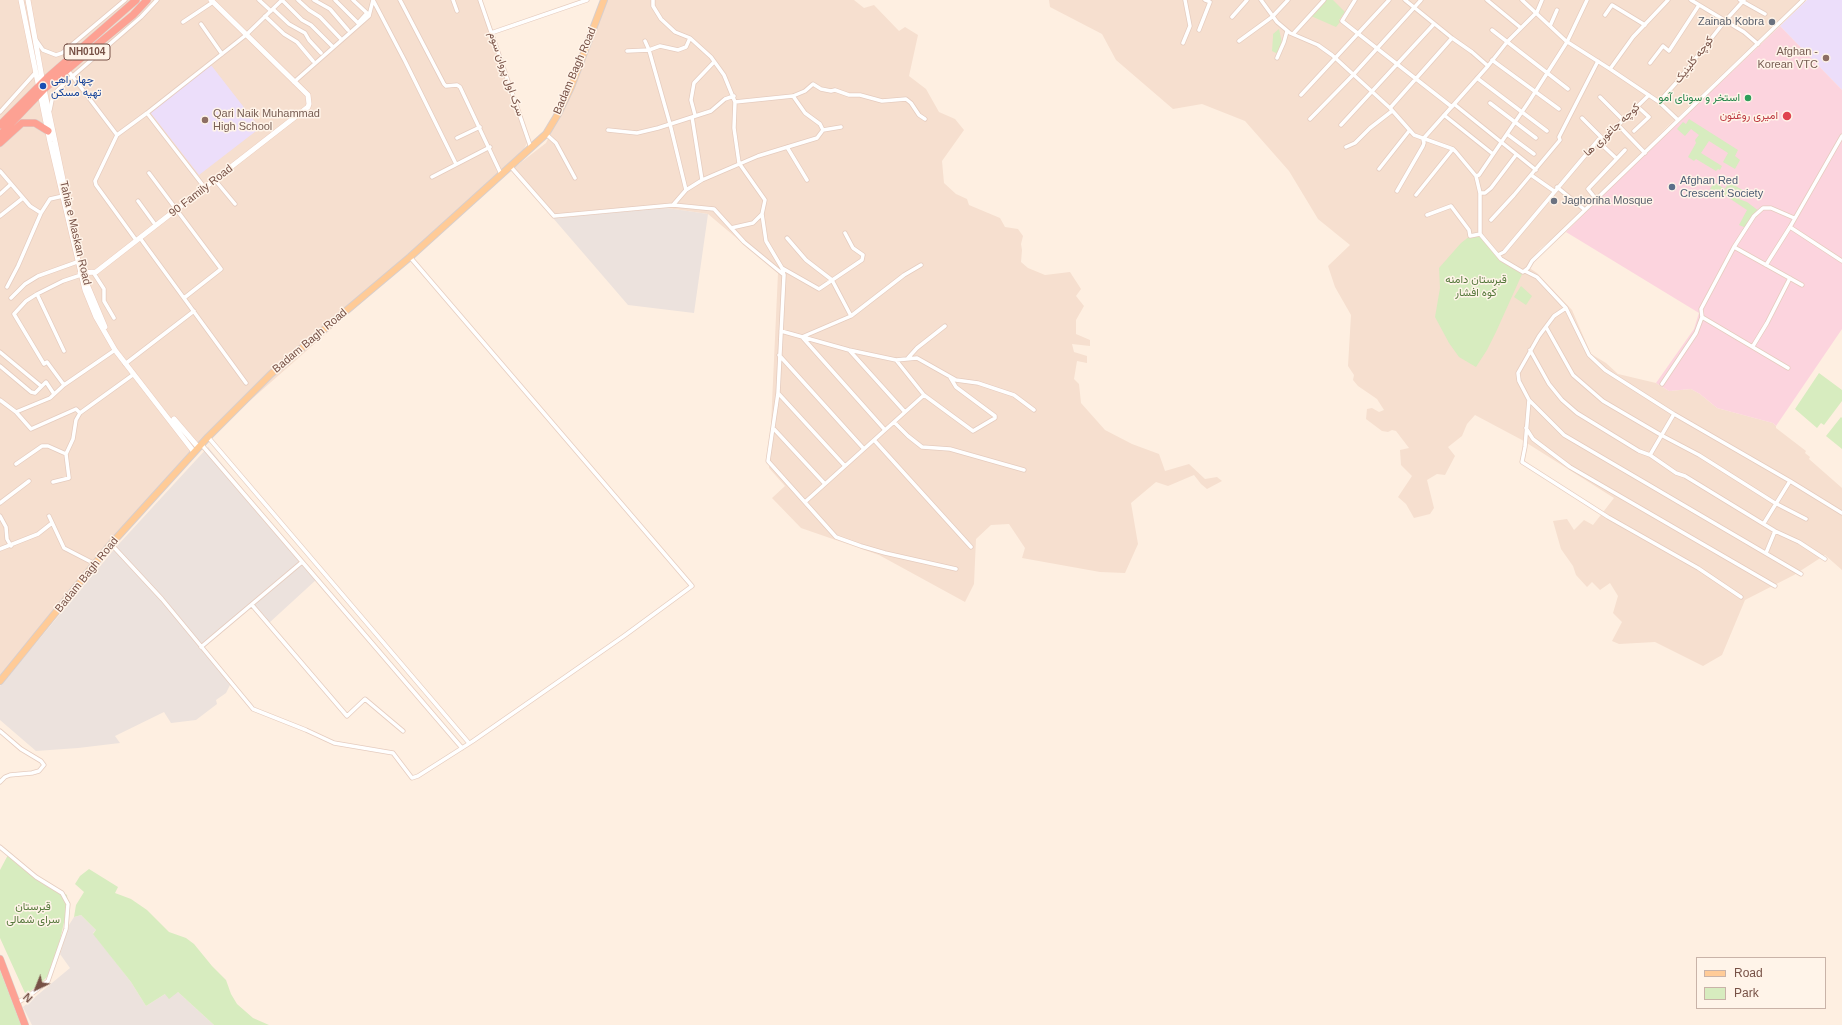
<!DOCTYPE html>
<html>
<head>
<meta charset="utf-8">
<style>
  body { margin:0 }
  #map { position:relative; width:1842px; height:1025px; overflow:hidden; background:#feefe1; font-family:Arial,sans-serif }
  canvas { display:block }
  .legend { position:absolute; left:1696px; top:957px; width:130px; height:52px; box-sizing:border-box; background:#fff4e9; border:1px solid #c9b3a8; margin:0; padding:5px 7px; list-style:none; font-size:12px; color:#775146 }
  .legend li { display:flex; align-items:center; gap:8px; height:20px }
  .legend b { width:20px; border:1px solid #c9b3a8 }
  .north { position:absolute; left:16px; top:969px; width:40px; height:40px; -webkit-text-stroke:3px #fff4e9; paint-order:stroke; rotate:223deg; font-size:11px; font-weight:700; line-height:16px; text-align:center; color:#775146 }
  .north::after { content:''; display:block; margin:auto; width:14px; height:18px; background:#775146; clip-path:polygon(50% 0,100% 100%,50% 72%,0 100%) }
</style>
</head>
<body>
<div id="map">
<canvas width="1842" height="1025"></canvas>
<ul class="legend">
<li><b style="height:5px;background:#ffcb97"></b>Road</li>
<li><b style="height:11px;background:#d7ecbf"></b>Park</li>
</ul>
<div class="north">N</div>
</div>
<script>
const g = document.querySelector('canvas').getContext('2d');
g.lineJoin = 'round';
function paint(path, color) {
  g.fillStyle = color;
  g.fill(path, 'evenodd');
}
function toPath(rows) {
  const path = new Path2D();
  for (const r of rows) {
    path.moveTo(r[0], r[1]);
    for (let i = 2; i < r.length; i += 2) path.lineTo(r[i], r[i + 1]);
  }
  return path;
}
function trace(path, color, width, dash) {
  g.strokeStyle = color;
  g.lineWidth = width;
  g.lineCap = dash ? 'butt' : 'round';
  g.setLineDash(dash || []);
  g.stroke(path);
}
function drawText(font, color, halo, rows, align = 'center') {
  g.font = font + ' Arial,Vazirmatn,sans-serif';
  g.lineWidth = 3;
  g.setLineDash([]);
  g.textBaseline = 'middle';
  g.strokeStyle = halo;
  g.fillStyle = color;
  for (const [text, x, y, turn = 0] of rows) {
    g.save();
    g.translate(x, y);
    g.rotate((+turn || 0) * Math.PI / 180);
    g.textAlign = isNaN(turn) ? turn : align;
    if (halo) g.strokeText(text, 0, 0);
    g.fillText(text, 0, 0);
    g.restore();
  }
}
const residential = toPath([
  [0,0,482,0,511,83,527,143,515,167,546,143,563,107,607,0,854,0,864,8,874,5,899,31,905,27,918,35,909,76,926,89,939,112,955,119,964,130,942,161,944,183,956,194,967,199,969,205,1000,218,1005,227,1018,229,1023,236,1021,244,1022,250,1021,262,1028,268,1045,275,1070,272,1081,289,1076,296,1084,306,1076,320,1076,334,1090,340,1090,346,1072,344,1074,352,1087,356,1087,363,1077,361,1074,379,1079,384,1081,403,1105,430,1132,444,1159,454,1165,471,1189,464,1205,479,1217,477,1222,481,1207,489,1201,484,1194,475,1168,486,1156,482,1131,503,1138,544,1125,573,1100,572,1022,558,1025,548,1009,524,991,525,976,539,974,584,965,602,879,555,801,528,772,498,785,486,769,468,778,273,708,214,667,208,553,218,514,168,203,442,147,503,0,681],
  [1049,0,1800,0,1668,126,1601,194,1581,210,1569,226,1541,248,1529,262,1528,267,1537,273,1572,310,1591,354,1606,363,1618,374,1656,383,1669,391,1691,389,1700,394,1717,408,1773,423,1776,426,1776,428,1806,451,1805,453,1810,457,1809,459,1842,488,1842,570,1825,555,1794,575,1745,600,1722,655,1703,666,1655,642,1619,644,1612,641,1622,622,1613,613,1618,596,1610,583,1600,590,1592,582,1587,587,1576,575,1573,566,1561,549,1553,521,1567,519,1574,530,1584,520,1593,525,1614,498,1522,440,1475,415,1467,424,1462,436,1448,447,1455,456,1445,475,1437,474,1427,480,1434,508,1430,514,1414,518,1406,504,1398,497,1412,476,1401,465,1400,450,1409,448,1396,431,1392,430,1388,432,1382,431,1366,419,1367,409,1372,408,1379,412,1384,410,1377,399,1358,386,1353,380,1354,375,1348,366,1351,315,1335,287,1328,266,1350,245,1318,219,1289,171,1245,121,1202,104,1173,109,1116,60,1102,34,1050,7]
]);
const industrial = toPath([
  [667,208,708,214,694,313,628,305,553,218],
  [208,447,317,579,269,623,252,605,202,647,231,683,226,693,216,700,217,704,196,720,171,723,164,712,115,736,120,743,78,748,36,751,0,720,0,686,117,546],
  [81,915,96,930,93,933,131,982,146,1006,165,994,178,992,214,1025,32,1025,23,1007,70,968,60,954,69,925,74,917]
]);
const education = toPath([
  [1807,0,1842,0,1842,90,1780,26],
  [211,65,260,128,199,175,150,112]
]);
const medical = toPath([
  [1780,26,1842,90,1842,329,1776,426,1773,423,1717,408,1700,394,1691,389,1669,391,1656,383,1694,329,1699,313,1566,232,1626,172]
]);
const green = toPath([
  [1326,0,1333,0,1345,12,1339,20,1340,22,1336,27,1311,16],
  [1279,29,1282,43,1278,53,1276,53,1272,51,1273,37,1273,34],
  [1689,119,1738,150,1735,156,1740,160,1735,169,1723,162,1728,153,1709,141,1701,153,1722,166,1720,170,1718,169,1716,171,1696,159,1694,161,1688,157,1696,143,1695,140,1699,135,1691,129,1685,136,1677,129,1683,122,1686,124],
  [1714,182,1725,189,1729,182,1744,191,1739,199,1747,202,1759,211,1746,228,1739,225,1747,210,1717,190,1715,192,1710,189],
  [1480,234,1501,259,1523,272,1496,332,1487,350,1476,367,1459,357,1449,343,1435,317,1440,288,1439,268,1461,243,1470,236],
  [1521,286,1532,296,1526,305,1514,297],
  [1819,373,1842,390,1842,401,1824,425,1821,423,1817,428,1795,409],
  [1841,417,1842,418,1842,449,1826,436],
  [9,853,41,879,67,895,68,905,60,940,49,975,41,983,28,993,25,993,0,938,0,870],
  [89,869,118,887,115,893,131,899,147,910,169,932,186,938,194,944,212,966,226,980,231,994,237,1004,253,1018,269,1025,214,1025,178,992,169,999,165,994,146,1006,131,982,93,934,96,930,81,915,74,917,76,905,84,892,75,884,80,876],
  [0,970,21,1025,0,1025]
]);
const street = toPath([
  [259,0,271,11],
  [282,0,302,20,311,25,332,46],
  [298,0,309,10,320,17,340,38],
  [314,0,330,9,348,30],
  [335,0,358,23,367,13,353,0],
  [373,0,405,61,456,164],
  [400,0,444,84,446,86,457,85,460,87,501,174],
  [453,0,457,11],
  [480,0,531,148],
  [653,0,653,6,661,19,675,32,690,38,711,57,724,75,735,102,734,128,739,163,765,200,762,214,766,241,782,268,784,275,778,393,768,461,836,537,861,546,885,553,956,569],
  [1261,0,1277,22,1290,33,1318,45,1332,55,1390,108,1414,135,1453,149,1456,152,1476,176,1480,193,1480,234,1501,259,1523,272,1528,268,1532,261,1803,0],
  [1355,0,1342,21,1452,107],
  [1405,0,1452,38],
  [1487,0,1521,28],
  [1522,0,1566,41,1610,69],
  [1668,0,1633,37,1610,69,1659,102,1678,120],
  [1691,0,1744,32,1758,44],
  [1740,0,1765,14],
  [273,9,289,24,305,33,309,40,321,53],
  [1605,15,1612,5,1645,25],
  [265,16,284,34,297,42,313,61],
  [1232,17,1247,0],
  [183,22,213,2],
  [201,24,222,54],
  [1550,26,1557,10],
  [1199,30,1210,2,1205,0],
  [1492,30,1568,89],
  [491,33,587,0],
  [1293,34,1324,0],
  [36,40,43,50,56,55,62,53,125,0],
  [645,41,649,50,670,124,686,190],
  [1239,41,1272,17,1288,0],
  [1183,43,1190,26,1185,0],
  [627,51,649,50,660,46,678,50,686,47,690,38],
  [1277,58,1284,42,1287,31],
  [1492,60,1559,109],
  [1650,63,1663,46,1669,51,1699,5],
  [1488,66,1507,42,1537,12,1542,0],
  [67,69,117,135],
  [1477,78,1547,131],
  [294,82,369,16,373,0],
  [1301,95,1389,0],
  [793,96,805,113,820,124,823,130],
  [1600,97,1623,120],
  [735,102,793,96,805,91,813,84,821,89,831,91,835,90,849,95,860,95,882,101,906,99,911,103,919,115,925,119],
  [1659,102,1676,83,1725,21,1744,0],
  [1490,103,1536,138],
  [1454,104,1536,170],
  [1390,108,1452,38,1472,52,1488,66,1423,139,1424,143,1423,146,1397,191],
  [50,110,53,95,67,81,141,17,157,0],
  [0,112,36,72],
  [147,113,205,188],
  [695,115,691,100,694,83,714,62],
  [1444,115,1493,154],
  [692,117,702,180],
  [1582,118,1603,139],
  [1310,119,1353,75,1421,0],
  [1341,125,1434,24],
  [1618,125,1645,153],
  [608,130,637,133,658,128,711,111,725,99,734,96],
  [1634,131,1649,117,1637,106],
  [546,134,556,143,575,178],
  [1507,134,1534,154],
  [457,138,480,127],
  [1601,142,1601,144,1616,158],
  [787,147,807,180],
  [1346,147,1355,143,1370,128,1392,111],
  [511,167,554,216,673,205,714,209,744,242,784,275],
  [1379,169,1409,131],
  [0,171,30,206,41,213],
  [149,173,221,269,184,298],
  [1531,175,1554,191],
  [1476,176,1479,175,1530,100,1567,42,1587,0],
  [432,177,490,147],
  [215,180,235,204],
  [1557,187,1585,210],
  [1480,193,1485,193,1491,188,1516,155],
  [0,194,11,184],
  [1416,195,1453,149],
  [1596,199,1588,189,1625,150],
  [138,201,154,223],
  [673,205,686,190,702,180,758,156,817,138,823,130,841,127],
  [1427,215,1451,206,1469,230,1470,236,1480,234],
  [0,216,23,198],
  [1794,218,1771,208,1763,208,1754,216,1734,247,1802,285],
  [1491,220,1514,195,1560,140,1559,137,1598,61],
  [1790,227,1842,261],
  [731,228,753,223,762,214],
  [140,238,246,383],
  [787,238,806,260,832,280,851,316],
  [136,240,96,185,95,181,117,135,147,113,246,35,282,0],
  [1498,255,1504,252,1599,139,1601,142,1649,95],
  [1766,265,1790,227,1842,136],
  [782,268,819,289,862,260,863,255,853,248,845,233],
  [1525,271,1537,277,1566,308,1589,355,1605,370,1674,414,1790,481,1764,523],
  [93,272,104,289,104,301,114,318],
  [7,287,18,266,41,213,50,199,63,196],
  [37,294,64,351],
  [11,298,25,284,38,276,77,262],
  [1566,308,1554,316,1539,336,1518,373,1519,381,1529,400,1525,447,1522,462,1608,517,1698,568,1741,597],
  [1702,317,1788,368],
  [1546,327,1573,375,1603,401,1661,435,1699,455,1775,503,1806,519],
  [781,331,849,350,896,360,917,358,956,380,978,383,1014,395,1034,410],
  [802,337,851,316,904,275,921,265],
  [803,338,885,430],
  [1753,346,1767,323,1790,278],
  [1530,350,1549,384,1562,400,1577,413,1639,451,1650,455,1676,473,1685,476,1775,531,1799,542,1825,559],
  [850,351,905,412],
  [0,352,41,386],
  [779,355,864,449],
  [908,358,917,348,945,326],
  [896,360,924,395,973,431,995,418,995,416,956,387,950,377],
  [125,364,194,311],
  [0,366,31,392,35,393,46,382,54,394],
  [1662,384,1696,333,1702,317,1701,309,1734,247],
  [64,385,47,362,44,364,14,314,26,301,37,294,63,281,81,275],
  [778,393,845,466],
  [0,400,16,412,31,429,76,409,80,413],
  [1529,400,1564,435,1801,574],
  [16,412,50,398,64,385,115,350],
  [894,422,908,436,922,447,950,449,1024,470],
  [1526,428,1533,439,1570,467,1775,586],
  [774,429,825,484],
  [208,437,469,743],
  [874,440,971,547],
  [201,444,462,748],
  [1650,455,1674,414],
  [16,464,42,446,48,446,66,454],
  [1790,481,1842,513],
  [53,482,69,478,66,454,73,439,76,420,80,413,134,374],
  [805,502,924,395],
  [0,503,29,481],
  [0,516,6,527,7,539,11,546],
  [49,516,64,548,95,564],
  [111,544,162,599,253,709,306,730,334,743,393,753,412,778,418,776,473,741,624,636,692,586,410,257],
  [0,549,38,534,52,523],
  [1766,553,1775,531],
  [252,605,347,716,365,699,403,731],
  [201,647,302,562],
  [0,731,21,749,41,761,44,765,39,771,32,773,10,775,5,777,0,782],
  [0,847,36,877,62,893,68,904,66,929,48,981,30,995,17,1003]
]);
const secondary = toPath([
  [21,0,50,142,85,290,96,317,115,350,194,452],
  [28,0,44,89,69,208],
  [80,273,96,272,308,107,309,104,308,95,211,0],
  [86,282,105,327],
  [174,419,198,447]
]);
const primary = toPath([
  [0,681,111,544,208,437,271,374,410,257,546,134,558,114,571,87,604,0]
]);
const highway = toPath([
  [0,125,47,78,136,0],
  [0,135,44,89,133,15,147,0],
  [0,143,22,123,35,123,48,131],
  [0,959,25,1025]
]);
const markers = [
  [1772,22,4,"#6b7280"],
  [1826,58,4,"#8d6e63"],
  [43,86,4,"#1a4fb4"],
  [1748,98,4,"#2e9e5b"],
  [1787,116,5,"#e0444e"],
  [205,120,4,"#8d6e63"],
  [1672,187,4,"#5c6f8a"],
  [1554,201,4,"#6b7280"]
];
const shields = [
  [87,52,46]
];
const shieldNames = [
  ["NH0104",87,52]
];
const worshipNames = [
  ["Zainab Kobra",1764,22],
  ["Jaghoriha Mosque",1562,201,"left"]
];
const educationNames = [
  ["Afghan -",1818,52],
  ["Korean VTC",1818,65],
  ["Qari Naik Muhammad",213,114,"left"],
  ["High School",213,127,"left"]
];
const streetNames = [
  ["کوچه کلینیک",1694,60,-52],
  ["Badam Bagh Road",575,71,-67],
  ["سرک اول پروان سوم",506,74,71],
  ["کوچه جاغوری ها",1612,130,-43],
  ["90 Family Road",201,191,-38],
  ["Tahia e Maskan Road",75,233,77],
  ["Badam Bagh Road",310,341,-40],
  ["Badam Bagh Road",87,575,-51]
];
const transitNames = [
  ["چهار راهی",51,80],
  ["تهیه مسکن",51,93]
];
const leisureNames = [
  ["استخر و سونای آمو",1740,98]
];
const healthNames = [
  ["امیری روغتون",1778,116]
];
const serviceNames = [
  ["Afghan Red",1680,181],
  ["Crescent Society",1680,194]
];
const parkNames = [
  ["قبرستان دامنه",1476,280],
  ["کوه افشار",1476,293],
  ["قبرستان",33,907],
  ["سرای شمالی",33,920]
];
paint(residential, '#f6dfcf');
paint(industrial, '#ece2dd');
paint(education, '#ecdefa');
paint(medical, '#fcd4de');
paint(green, '#d7ecbf');
trace(street, '#e5ccbf', 5);
trace(secondary, '#eacbbc', 6);
trace(primary, '#d9cecb', 8);
trace(highway, '#d9cecb', 8);
trace(street, '#fff', 3.5);
trace(secondary, '#fff', 5);
trace(primary, '#ffcb97', 6);
trace(highway, '#fda193', 7);
for (const [x, y, r, color] of markers) {
  const dot = new Path2D();
  dot.arc(x, y, r, 0, 2 * Math.PI);
  g.fillStyle = color;
  g.fill(dot);
  trace(dot, '#fff4e9', 1.5);
}
for (const [x, y, w] of shields) {
  const box = new Path2D();
  box.roundRect(x - w / 2, y - 8, w, 16, 3);
  g.fillStyle = '#fff4e9';
  g.fill(box);
  trace(box, '#775146', 1);
}
drawText('bold 10px', '#775146', null, shieldNames);
drawText('11px', '#5b616d', '#fff4e9', worshipNames, 'right');
drawText('11px', '#785e54', '#fff4e9', educationNames, 'right');
drawText('11px', '#775146', '#fff4e9', streetNames);
drawText('11px', '#164399', '#fff4e9', transitNames, 'left');
drawText('11px', '#27864d', '#fff4e9', leisureNames, 'right');
drawText('11px', '#be3a42', '#fff4e9', healthNames, 'right');
drawText('11px', '#4e5e75', '#fff4e9', serviceNames, 'left');
drawText('11px', '#55783b', '#fff4e9', parkNames);
</script>
</body>
</html>
